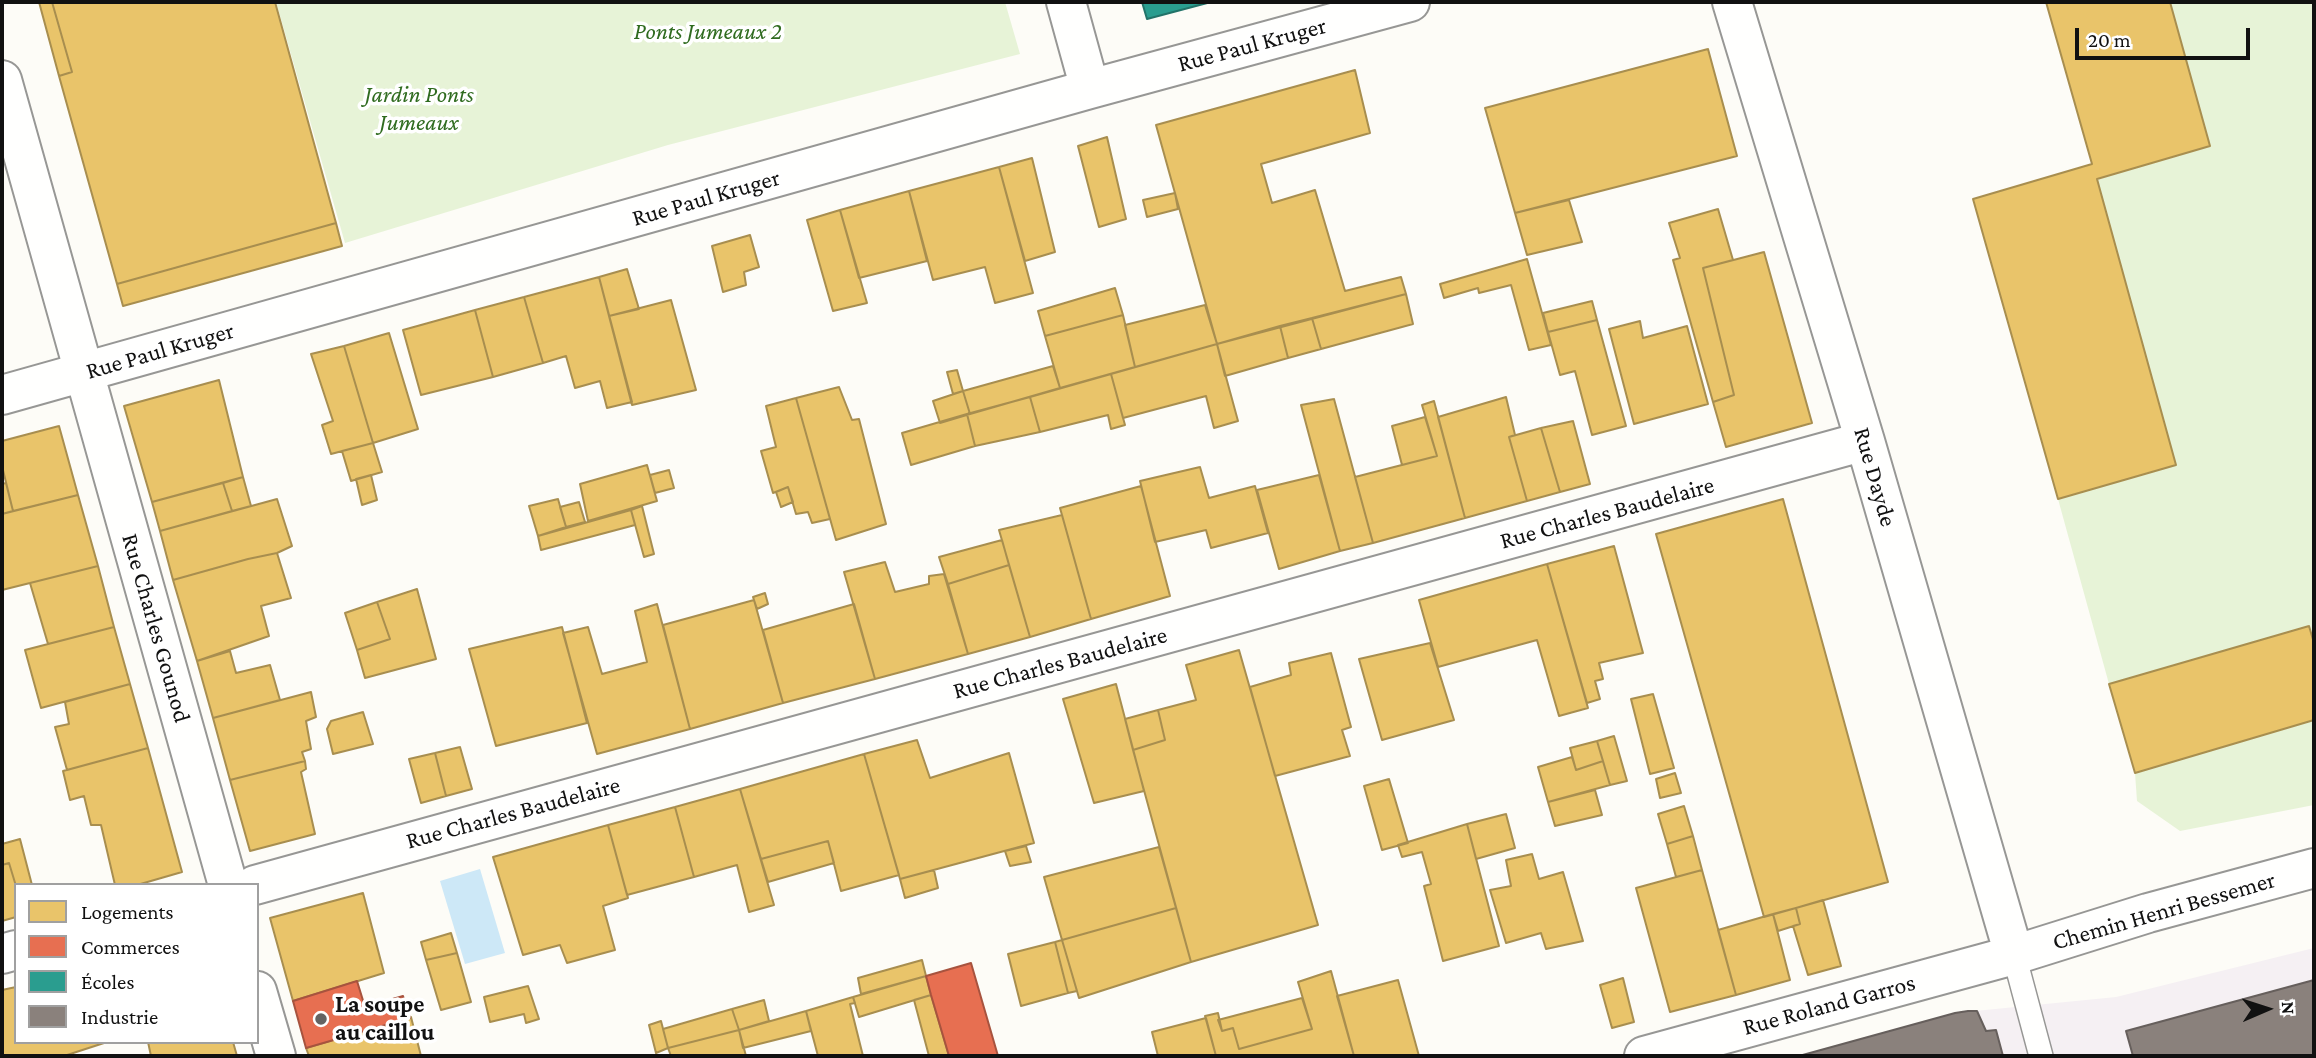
<!DOCTYPE html>
<html>
<head>
<meta charset="utf-8">
<style>
  body { margin:0 }
  #map { position:relative; width:2316px; height:1058px; overflow:hidden; background:#fdfcf7; font-family:"Crimson Pro",serif }
  canvas { display:block }
  .frame { position:absolute; inset:0; border:4px solid #111; pointer-events:none }
  .legend { position:absolute; left:14px; top:883px; width:245px; height:161px; box-sizing:border-box; background:#fff; border:2px solid #a0a0a0; margin:0; padding:9px 12px; list-style:none; font-size:21px; color:#111 }
  .legend li { display:flex; align-items:center; gap:14px; height:35px }
  .legend b { width:35px; border:2px solid #a0a0a0 }
  .north { position:absolute; left:2232px; top:974px; width:70px; height:70px; -webkit-text-stroke:5px #fff; paint-order:stroke; rotate:87deg; font-size:19px; font-weight:700; line-height:28px; text-align:center; color:#111 }
  .north::after { content:''; display:block; margin:auto; width:24px; height:32px; background:#111; clip-path:polygon(50% 0,100% 100%,50% 72%,0 100%) }
  .scale { position:absolute; left:2075px; top:28px; width:175px; height:32px; box-sizing:border-box; border:4px solid #111; border-top:0; padding-left:9px; font-size:21px; line-height:24px; white-space:nowrap; color:#111; -webkit-text-stroke:5px #fff; paint-order:stroke }
</style>
</head>
<body>
<div id="map">
<canvas width="2316" height="1058"></canvas>
<div class="frame"></div>
<ul class="legend">
<li><b style="height:19px;background:#e9c46a"></b>Logements</li>
<li><b style="height:19px;background:#e76f51"></b>Commerces</li>
<li><b style="height:19px;background:#2a9d8f"></b>Écoles</li>
<li><b style="height:19px;background:#8a817c"></b>Industrie</li>
</ul>
<div class="north">N</div>
<div class="scale">20 m</div>
</div>
<script>
const g = document.querySelector('canvas').getContext('2d');
g.lineJoin = 'round';
function paint(path, color) {
  g.fillStyle = color;
  g.fill(path, 'evenodd');
}
function toPath(rows) {
  const path = new Path2D();
  for (const r of rows) {
    path.moveTo(r[0], r[1]);
    for (let i = 2; i < r.length; i += 2) path.lineTo(r[i], r[i + 1]);
  }
  return path;
}
function trace(path, color, width, dash) {
  g.strokeStyle = color;
  g.lineWidth = width;
  g.lineCap = dash ? 'butt' : 'round';
  g.setLineDash(dash || []);
  g.stroke(path);
}
function drawText(font, color, halo, rows, align = 'center') {
  g.font = font + ' "Crimson Pro",serif';
  g.lineWidth = 7;
  g.setLineDash([]);
  g.textBaseline = 'middle';
  g.strokeStyle = halo;
  g.fillStyle = color;
  for (const [text, x, y, turn = 0] of rows) {
    g.save();
    g.translate(x, y);
    g.rotate((+turn || 0) * Math.PI / 180);
    g.textAlign = isNaN(turn) ? turn : align;
    if (halo) g.strokeText(text, 0, 0);
    g.fillText(text, 0, 0);
    g.restore();
  }
}
const industrial = toPath([
  [2314,948,2314,1056,1799,1056,1955,1013,2116,997]
]);
const green = toPath([
  [276,2,1005,2,1020,54,668,145,345,243],
  [2170,2,2314,2,2314,643,2309,626,2109,684,2058,499,2176,465,2097,179,2210,145],
  [2314,720,2314,805,2180,831,2137,801,2135,773]
]);
const water = toPath([
  [480,869,505,953,465,964,440,881]
]);
const homes = toPath([
  [39,2,52,2,72,72,59,76,39,2],
  [52,2,275,2,336,223,117,284,59,76,72,72,52,2],
  [2046,2,2170,2,2210,146,2097,179,2176,465,2058,499,1973,199,2092,164,2046,2],
  [1708,49,1737,156,1515,213,1485,108,1708,49],
  [1355,70,1370,133,1261,164,1272,203,1315,190,1345,291,1401,277,1406,294,1217,344,1156,125,1355,70],
  [1107,137,1126,219,1099,227,1078,146,1107,137],
  [1032,158,1055,252,1025,261,999,167,1032,158],
  [999,167,1033,293,995,303,985,267,933,280,909,191,999,167],
  [909,191,927,261,859,278,840,210,909,191],
  [1175,193,1178,209,1147,217,1143,200,1175,193],
  [1569,200,1582,242,1527,255,1515,213,1569,200],
  [1718,209,1733,260,1703,268,1734,395,1713,402,1673,260,1680,258,1669,223,1718,209],
  [840,210,867,303,833,311,807,220,840,210],
  [336,223,342,246,123,306,117,284,336,223],
  [750,235,759,267,744,272,746,285,723,292,712,246,750,235],
  [1764,252,1812,423,1726,447,1713,402,1734,395,1703,268,1764,252],
  [1527,259,1551,345,1529,350,1511,285,1479,293,1478,288,1444,298,1440,284,1527,259],
  [627,269,639,309,609,316,599,277,627,269],
  [599,277,632,402,607,408,600,381,575,388,566,356,543,363,524,297,599,277],
  [1115,288,1123,315,1045,336,1038,311,1115,288],
  [1406,294,1413,324,1321,349,1312,318,1406,294],
  [524,297,543,363,493,377,475,310,524,297],
  [671,300,696,390,632,405,609,316,671,300],
  [1592,301,1597,320,1548,332,1543,313,1592,301],
  [1205,305,1217,344,1135,367,1125,325,1205,305],
  [475,310,493,377,421,395,403,330,475,310],
  [1123,315,1135,367,1060,388,1045,336,1123,315],
  [1312,318,1321,349,1288,358,1280,326,1312,318],
  [1597,320,1626,426,1592,435,1575,371,1560,375,1548,332,1597,320],
  [1640,321,1643,338,1687,326,1708,404,1634,424,1609,329,1640,321],
  [1280,326,1288,358,1225,376,1217,344,1280,326],
  [389,333,418,429,373,443,344,346,389,333],
  [1217,344,1238,421,1214,428,1206,396,1123,418,1111,374,1217,344],
  [344,346,373,443,331,454,322,425,333,421,311,354,344,346],
  [1053,366,1060,388,970,414,963,391,1053,366],
  [957,370,963,391,953,394,947,372,957,370],
  [1111,374,1125,425,1111,429,1108,415,1040,432,1030,397,1111,374],
  [219,380,243,477,152,502,124,406,219,380],
  [839,387,852,420,859,419,886,524,836,540,796,398,839,387],
  [963,391,970,414,940,423,933,401,963,391],
  [1030,397,1040,432,975,446,967,414,1030,397],
  [1506,397,1515,435,1509,437,1527,501,1465,518,1438,417,1506,397],
  [796,398,830,519,812,523,808,512,796,514,788,487,773,493,761,451,776,447,766,406,796,398],
  [1334,399,1373,543,1340,551,1301,405,1334,399],
  [1434,401,1465,518,1373,543,1355,477,1437,456,1422,405,1434,401],
  [967,414,975,446,911,465,902,433,967,414],
  [1425,417,1437,456,1402,465,1392,426,1425,417],
  [1573,421,1590,484,1560,492,1541,428,1573,421],
  [59,426,78,495,13,511,2,466,2,441,59,426],
  [1541,428,1560,492,1527,501,1509,437,1541,428],
  [373,443,382,472,351,481,342,451,373,443],
  [647,465,657,501,588,521,580,484,647,465],
  [1200,467,1209,498,1255,486,1268,533,1211,548,1206,530,1155,542,1140,481,1200,467],
  [669,470,674,488,655,493,650,475,669,470],
  [371,475,377,500,362,505,356,479,371,475],
  [1319,475,1340,551,1279,569,1257,490,1319,475],
  [243,477,251,506,232,511,223,483,243,477],
  [6,483,13,511,2,514,2,484,6,483],
  [223,483,232,511,160,531,152,502,223,483],
  [1141,486,1170,596,1091,619,1060,508,1141,486],
  [788,487,793,502,781,507,776,492,788,487],
  [78,495,98,566,2,590,2,514,78,495],
  [277,499,292,546,277,553,248,559,173,580,160,531,277,499],
  [558,499,566,527,538,536,529,506,558,499],
  [1783,499,1888,882,1764,917,1656,534,1783,499],
  [579,502,585,522,566,527,560,507,579,502],
  [642,506,654,554,644,557,631,510,642,506],
  [631,510,635,525,541,550,538,536,631,510],
  [1062,515,1091,619,1030,637,999,530,1062,515],
  [1002,540,1009,565,948,584,939,557,1002,540],
  [1614,546,1643,653,1599,663,1603,679,1595,681,1600,699,1587,703,1547,564,1614,546],
  [277,553,291,598,261,606,269,636,197,661,173,580,248,559,277,553],
  [885,562,895,592,929,584,929,576,944,574,968,654,875,679,844,572,885,562],
  [1547,564,1588,708,1559,716,1537,640,1438,667,1419,600,1547,564],
  [1009,565,1030,637,968,654,948,584,1009,565],
  [98,566,114,627,48,644,30,583,98,566],
  [417,589,436,659,365,678,357,650,390,639,377,602,417,589],
  [765,593,768,604,757,609,753,597,765,593],
  [754,600,783,703,690,729,663,625,754,600],
  [377,602,390,639,357,650,345,613,377,602],
  [657,604,690,729,597,754,563,633,588,627,602,674,647,662,635,611,657,604],
  [854,604,875,679,783,703,763,630,854,604],
  [2309,626,2314,643,2314,720,2135,773,2109,684,2309,626],
  [114,627,130,684,41,708,25,650,114,627],
  [562,627,587,723,496,746,469,649,562,627],
  [1430,643,1454,720,1382,740,1359,659,1430,643],
  [1239,650,1318,925,1191,962,1133,750,1165,740,1158,710,1196,700,1186,665,1239,650],
  [230,651,236,673,270,665,280,700,213,718,197,661,230,651],
  [1331,653,1351,727,1342,730,1350,756,1275,776,1250,687,1291,675,1289,663,1331,653],
  [130,684,148,748,67,770,55,727,69,724,65,702,130,684],
  [1116,684,1144,791,1094,803,1063,699,1116,684],
  [311,692,316,717,306,721,311,749,302,752,305,761,230,780,213,718,311,692],
  [1653,694,1674,768,1650,774,1631,699,1653,694],
  [1158,710,1165,740,1133,750,1125,719,1158,710],
  [363,712,373,744,333,754,327,729,331,721,363,712],
  [1614,736,1627,781,1610,785,1597,741,1614,736],
  [917,740,930,778,1009,753,1034,843,900,879,864,754,917,740],
  [1597,741,1603,761,1576,770,1570,748,1597,741],
  [460,747,472,789,446,796,435,753,460,747],
  [148,748,182,872,137,885,115,885,101,825,91,825,84,796,70,800,63,771,148,748],
  [435,753,446,796,421,803,409,759,435,753],
  [864,754,899,875,841,891,828,841,761,859,740,789,864,754],
  [1572,757,1576,770,1603,761,1610,785,1548,802,1538,767,1572,757],
  [305,761,306,769,301,772,315,834,250,851,230,780,305,761],
  [1675,773,1681,793,1660,798,1656,779,1675,773],
  [1389,779,1408,843,1382,850,1364,786,1389,779],
  [740,789,774,905,749,912,737,865,694,877,675,807,740,789],
  [1595,790,1602,815,1555,826,1548,802,1595,790],
  [1684,806,1693,836,1667,844,1658,814,1684,806],
  [675,807,694,877,627,895,608,825,675,807],
  [1506,814,1515,848,1476,859,1467,824,1506,814],
  [1467,824,1499,946,1443,961,1424,886,1431,884,1422,852,1402,857,1398,845,1467,824],
  [608,825,628,898,603,906,615,950,567,963,560,945,523,955,493,857,608,825],
  [1693,836,1702,870,1676,877,1667,844,1693,836],
  [20,839,32,885,16,886,9,863,2,865,2,844,20,839],
  [828,841,834,863,768,882,761,859,828,841],
  [1026,846,1031,862,1010,866,1005,851,1026,846],
  [1159,847,1176,908,1062,940,1044,877,1159,847],
  [1532,854,1539,879,1563,872,1583,941,1546,949,1541,933,1506,943,1490,890,1511,886,1506,860,1532,854],
  [9,863,16,886,16,917,2,921,2,865,9,863],
  [934,870,938,888,905,898,900,879,934,870],
  [1702,870,1736,995,1670,1012,1636,888,1702,870],
  [363,893,384,973,293,1001,270,918,363,893],
  [1823,900,1841,966,1808,975,1793,926,1800,924,1796,908,1823,900],
  [1176,908,1191,962,1079,998,1062,940,1176,908],
  [1796,908,1800,924,1778,931,1773,914,1796,908],
  [1773,914,1790,980,1736,995,1718,930,1773,914],
  [451,933,457,953,426,960,421,942,451,933],
  [1062,940,1077,991,1068,993,1055,942,1062,940],
  [1055,942,1068,993,1021,1006,1008,954,1055,942],
  [457,953,471,1002,441,1010,426,960,457,953],
  [922,960,926,976,861,994,858,978,922,960],
  [1331,971,1354,1056,1216,1056,1205,1016,1218,1013,1222,1031,1233,1028,1239,1049,1312,1029,1298,982,1331,971],
  [926,976,931,995,859,1017,853,997,926,976],
  [1623,978,1634,1022,1612,1028,1600,985,1623,978],
  [1398,980,1419,1056,1354,1056,1337,996,1398,980],
  [528,986,539,1019,526,1023,524,1014,490,1022,484,997,528,986],
  [16,987,16,1042,104,1043,64,1056,2,1056,2,990,16,987],
  [931,995,949,1056,929,1056,914,1000,931,995],
  [853,997,855,1003,850,1004,863,1056,818,1056,806,1011,853,997],
  [1302,998,1312,1029,1239,1049,1233,1028,1222,1031,1218,1020,1302,998],
  [764,1000,769,1021,739,1030,732,1009,764,1000],
  [732,1009,739,1030,668,1048,663,1029,732,1009],
  [806,1011,811,1031,743,1048,739,1030,806,1011],
  [411,1017,421,1056,309,1056,306,1048,411,1017],
  [1206,1018,1216,1056,1158,1056,1152,1032,1206,1018],
  [661,1021,668,1048,656,1053,649,1025,661,1021],
  [739,1030,746,1056,671,1056,668,1048,739,1030],
  [148,1042,233,1042,237,1056,151,1056,148,1042]
]);
const shops = toPath([
  [971,963,998,1056,949,1056,931,995,926,976,971,963],
  [357,981,365,1007,403,996,410,1018,306,1048,293,1001,357,981]
]);
const schools = toPath([
  [1142,2,1211,2,1147,19,1142,2]
]);
const industry = toPath([
  [2314,980,2314,1056,2133,1056,2126,1031,2314,980],
  [1968,1011,1977,1011,1986,1031,1996,1030,2003,1056,1799,1056,1955,1013,1968,1011]
]);
const service = toPath([
  [2014,955,2041,1056]
]);
const minor = toPath([
  [1066,2,1090,89],
  [1732,2,1865,441,2014,955],
  [2,80,228,885],
  [2,395,1090,89,1410,2],
  [255,885,1865,441],
  [2,954,16,950],
  [257,991,276,1056],
  [1644,1056,2014,955,2148,913,2314,868]
]);
const markers = [
  [321,1019,7,"#646362"]
];
const parkNames = [
  ["Ponts Jumeaux 2",708,32],
  ["Jardin Ponts",419,95],
  ["Jumeaux",419,123]
];
const streetNames = [
  ["Rue Paul Kruger",1252,45,-15],
  ["Rue Paul Kruger",706,198,-16],
  ["Rue Paul Kruger",160,351,-16],
  ["Rue Dayde",1875,477,74],
  ["Rue Charles Baudelaire",1607,513,-15],
  ["Rue Charles Gounod",156,628,74],
  ["Rue Charles Baudelaire",1060,663,-15],
  ["Rue Charles Baudelaire",513,813,-15],
  ["Chemin Henri Bessemer",2164,911,-16],
  ["Rue Roland Garros",1829,1005,-15]
];
const poiNames = [
  ["La soupe",335,1005],
  ["au caillou",335,1033]
];
paint(industrial, '#f5f0f3');
paint(green, '#e7f3d7');
paint(water, '#cde8f7');
paint(homes, '#e9c46a');
trace(homes, '#a88e4f', 2);
paint(shops, '#e76f51');
trace(shops, '#a7533e', 2);
paint(schools, '#2a9d8f');
trace(schools, '#227369', 2);
paint(industry, '#8a817c');
trace(industry, '#665f5c', 2);
trace(service, '#979795', 26);
trace(minor, '#979795', 42);
trace(service, '#fffffe', 23);
trace(minor, '#fffffe', 38);
for (const [x, y, r, color] of markers) {
  const dot = new Path2D();
  dot.arc(x, y, r, 0, 2 * Math.PI);
  g.fillStyle = color;
  g.fill(dot);
  trace(dot, '#fff', 2.5);
}
drawText('italic 24px', '#2f6b1f', '#fff', parkNames);
drawText('24px', '#111', '#fff', streetNames);
drawText('bold 24px', '#111', '#fff', poiNames, 'left');
</script>
</body>
</html>
